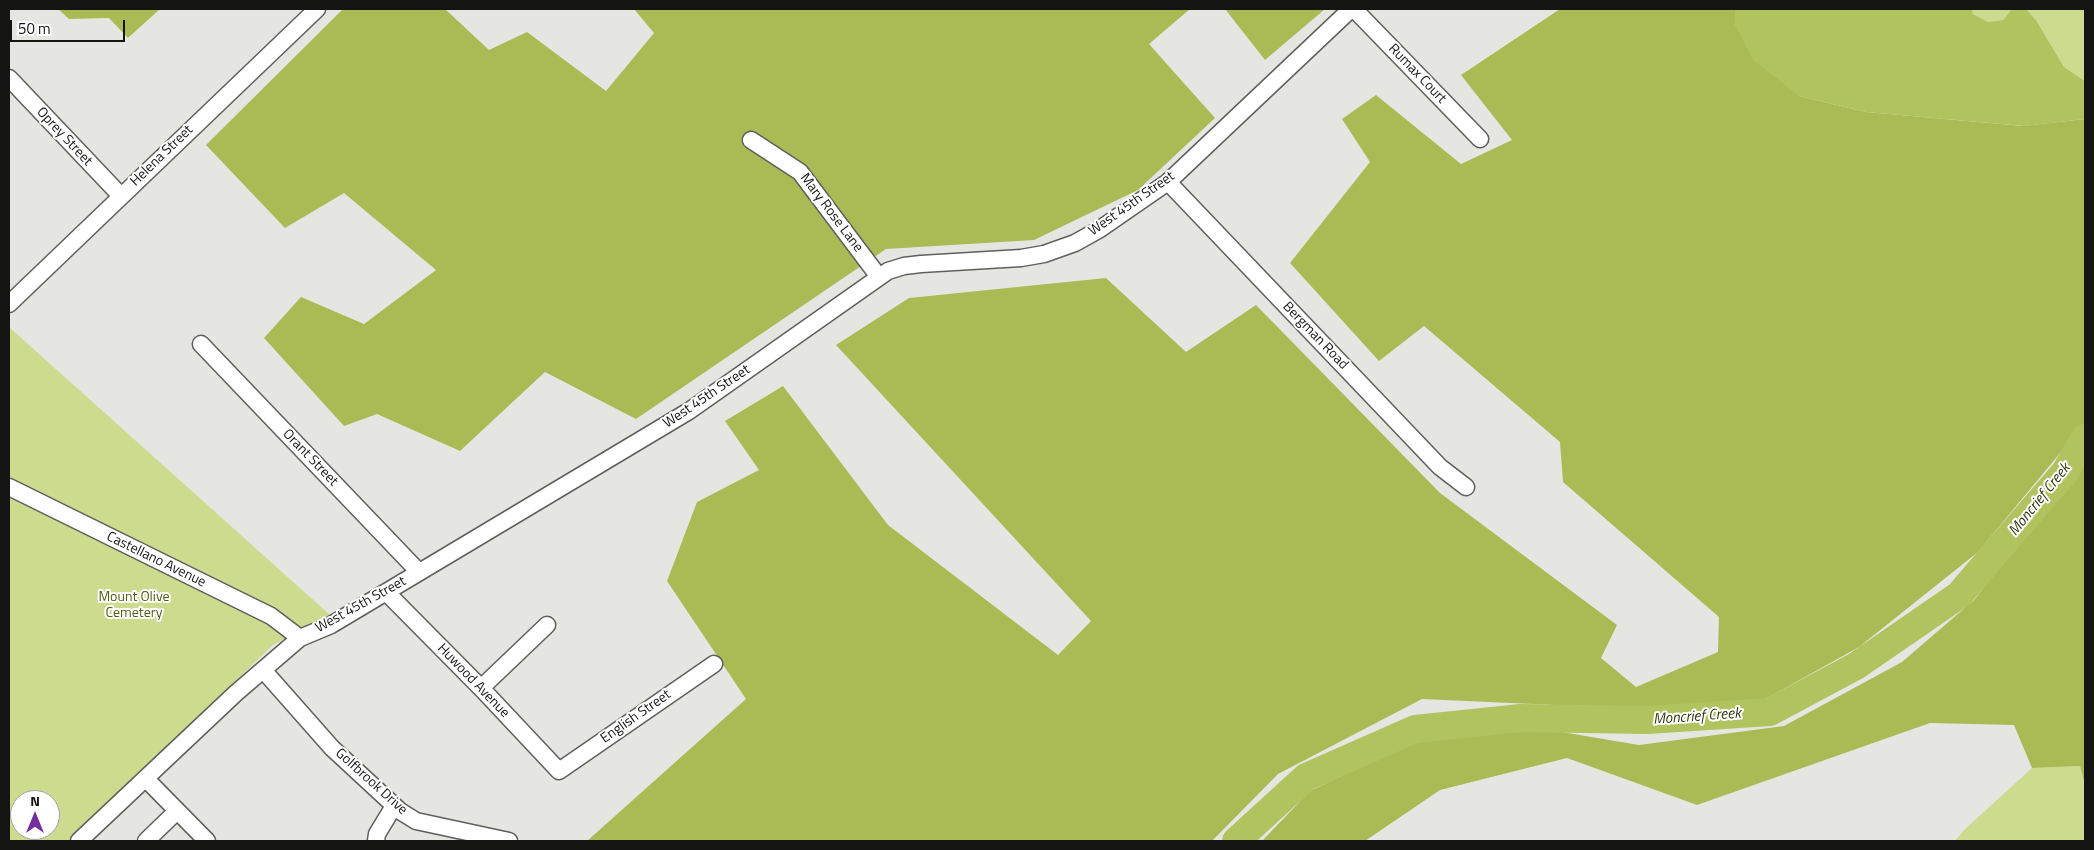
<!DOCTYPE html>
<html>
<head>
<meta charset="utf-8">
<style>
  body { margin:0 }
  #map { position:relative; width:2094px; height:850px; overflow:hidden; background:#e5e6e2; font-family:"Titillium Web",sans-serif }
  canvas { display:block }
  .frame { position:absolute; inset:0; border:10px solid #141413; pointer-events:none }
  .north { position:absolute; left:10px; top:790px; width:50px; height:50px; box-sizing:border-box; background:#fff; border:1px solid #a1a1a1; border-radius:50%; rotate:0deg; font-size:14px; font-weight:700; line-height:20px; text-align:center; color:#141413 }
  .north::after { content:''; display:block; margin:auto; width:18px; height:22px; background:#742c9f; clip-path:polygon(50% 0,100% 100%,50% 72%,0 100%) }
  .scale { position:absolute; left:10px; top:20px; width:115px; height:22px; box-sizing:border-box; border:2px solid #141413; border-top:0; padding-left:6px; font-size:15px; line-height:18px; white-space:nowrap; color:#141413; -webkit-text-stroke:4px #fff; paint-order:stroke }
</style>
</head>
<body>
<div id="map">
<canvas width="2094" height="850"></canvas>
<div class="frame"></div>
<div class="north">N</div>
<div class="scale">50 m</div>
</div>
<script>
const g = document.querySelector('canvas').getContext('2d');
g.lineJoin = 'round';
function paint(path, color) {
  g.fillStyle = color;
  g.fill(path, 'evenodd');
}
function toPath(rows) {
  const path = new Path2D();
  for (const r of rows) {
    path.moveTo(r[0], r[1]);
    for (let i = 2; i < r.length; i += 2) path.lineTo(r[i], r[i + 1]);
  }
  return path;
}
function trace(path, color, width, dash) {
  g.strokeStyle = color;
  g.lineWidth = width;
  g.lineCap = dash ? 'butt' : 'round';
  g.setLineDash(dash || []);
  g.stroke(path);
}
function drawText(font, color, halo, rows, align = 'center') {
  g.font = font + ' "Titillium Web",sans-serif';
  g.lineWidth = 4;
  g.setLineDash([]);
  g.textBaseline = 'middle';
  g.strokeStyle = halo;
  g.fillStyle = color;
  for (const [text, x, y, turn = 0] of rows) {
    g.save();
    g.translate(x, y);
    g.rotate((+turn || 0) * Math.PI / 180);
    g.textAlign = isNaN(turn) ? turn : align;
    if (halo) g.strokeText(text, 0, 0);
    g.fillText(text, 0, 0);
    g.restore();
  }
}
const green = toPath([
  [1972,9,2012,9,2003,20,1988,22,1973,14],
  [2026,9,2085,9,2085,81,2064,67,2036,20],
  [9,327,330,615,273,645,149,763,159,774,85,841,9,841],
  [20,800,50,800,50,830,20,830],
  [2080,766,2085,785,2085,841,1955,841,1964,830,2032,768]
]);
const forest = toPath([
  [58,9,160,9,128,38,109,18,69,19],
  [343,9,445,9,489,50,527,32,606,91,654,33,634,9,1190,9,1149,44,1215,118,1138,190,1034,240,886,249,636,419,545,372,460,451,377,414,344,426,264,338,301,297,364,324,436,270,344,193,285,228,206,145],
  [1225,9,1325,9,1265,60],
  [1560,9,1735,9,1735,24,1799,96,1866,112,2023,126,2085,119,2085,423,1978,552,1859,647,1760,702,1622,708,1422,699,1278,774,1212,841,587,841,746,699,667,581,697,502,759,470,725,421,783,386,888,525,1058,655,1091,621,836,345,909,298,1106,278,1186,352,1256,305,1440,493,1617,625,1601,658,1636,687,1718,652,1719,617,1563,482,1560,442,1424,326,1379,361,1290,263,1370,162,1342,119,1376,95,1461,164,1512,140,1461,75],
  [2085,460,2085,785,2080,766,2032,768,2014,725,1930,723,1697,805,1567,758,1440,790,1365,841,1262,841,1310,791,1420,739,1544,729,1639,745,1784,726,1902,662,1974,600]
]);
const water = toPath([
  [1735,9,1972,9,1973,14,1988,22,2003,20,2012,9,2026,9,2036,20,2064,67,2085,81,2085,119,2024,126,1866,112,1799,96,1753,60,1735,24]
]);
const river = toPath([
  [1236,841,1306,777,1415,729,1521,718,1647,720,1770,712,1856,666,1959,595,2065,472,2085,438]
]);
const minor = toPath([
  [1354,9,1480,139],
  [9,78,121,196],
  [751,140,800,172,879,277],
  [1168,182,1440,467,1466,487],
  [9,304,317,9],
  [201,344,419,572],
  [9,487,271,616,300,638],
  [386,592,481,688,559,771,714,664],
  [264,671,332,748,400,811,416,821,509,841],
  [481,688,547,625],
  [146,779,207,841],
  [79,841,236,693,300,638,331,625,689,411,888,271,904,266,921,264,1021,258,1044,254,1075,243,1100,229,1168,182,1351,9],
  [146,841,177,811],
  [376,841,377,834,394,806]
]);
const streetNames = [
  ["Rumax Court",1417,74,46],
  ["Oprey Street",64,137,47],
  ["Helena Street",162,156,-44],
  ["West 45th Street",1132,204,-35],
  ["Mary Rose Lane",831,213,53],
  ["Bergman Road",1315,336,46],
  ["West 45th Street",707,397,-34],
  ["Orant Street",310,458,46],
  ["Castellano Avenue",156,560,26],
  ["West 45th Street",361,605,-29],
  ["Huwood Avenue",473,681,46],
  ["English Street",636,717,-35],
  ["Golfbrook Drive",371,782,42]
];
const parkNames = [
  ["Mount Olive",134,598],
  ["Cemetery",134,614]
];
const waterNames = [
  ["Moncrief Creek",2040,500,-51],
  ["Moncrief Creek",1697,717,-4]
];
paint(green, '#ccdb8e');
paint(forest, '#aabb56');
paint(water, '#b1c35e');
trace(river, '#b1c35e', 28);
trace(minor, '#5f605d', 19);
trace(minor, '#fff', 16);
drawText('14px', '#141413', '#fff', streetNames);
drawText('14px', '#525d14', '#fff', parkNames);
drawText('italic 15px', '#31380d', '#fff', waterNames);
</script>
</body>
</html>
